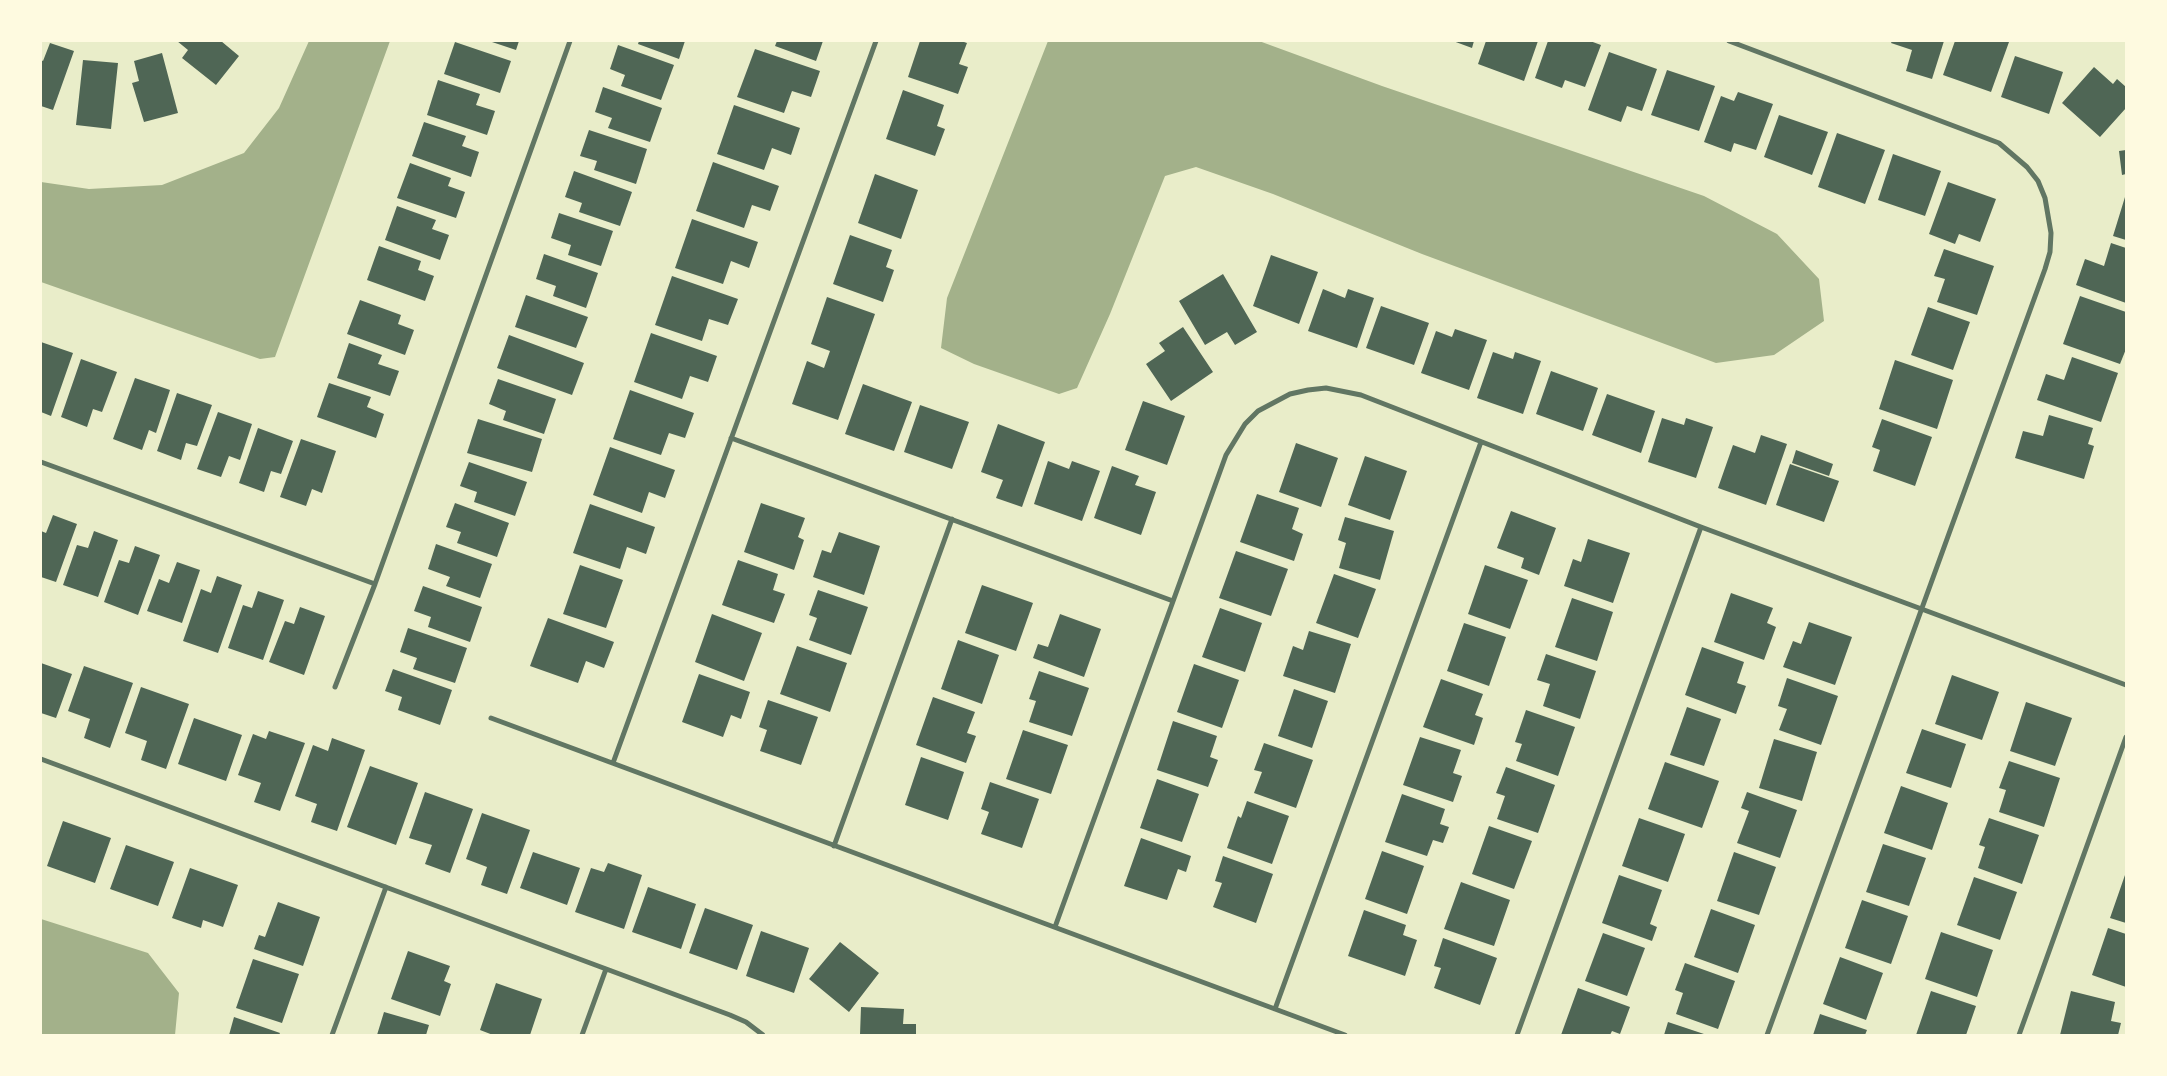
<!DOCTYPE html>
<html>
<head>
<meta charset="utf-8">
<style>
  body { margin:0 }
  #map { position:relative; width:2167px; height:1076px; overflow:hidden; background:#e9edc9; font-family:Rubik,sans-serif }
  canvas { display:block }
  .frame { position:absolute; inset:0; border:42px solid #fefae0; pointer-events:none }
</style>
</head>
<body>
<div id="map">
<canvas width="2167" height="1076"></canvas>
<div class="frame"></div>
</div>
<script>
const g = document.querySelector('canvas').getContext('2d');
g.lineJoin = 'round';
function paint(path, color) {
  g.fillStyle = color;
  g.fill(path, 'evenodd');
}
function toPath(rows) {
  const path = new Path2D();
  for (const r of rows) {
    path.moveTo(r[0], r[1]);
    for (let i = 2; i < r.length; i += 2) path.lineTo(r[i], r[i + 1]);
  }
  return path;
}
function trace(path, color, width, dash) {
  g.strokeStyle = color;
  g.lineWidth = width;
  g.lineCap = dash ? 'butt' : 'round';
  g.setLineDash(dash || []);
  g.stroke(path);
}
const water = toPath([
  [309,41,390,41,275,357,260,359,41,282,41,182,89,189,162,185,244,153,279,108],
  [1048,41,1259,41,1382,86,1704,196,1777,234,1819,279,1824,321,1774,355,1716,363,1422,254,1273,194,1196,167,1165,176,1110,314,1077,388,1059,394,974,364,941,348,947,298],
  [41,919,148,953,179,993,175,1035,41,1035]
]);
const building = toPath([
  [177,41,221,41,239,56,216,85,182,58,188,50],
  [489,41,519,41,516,50],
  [639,41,685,41,679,59,638,44],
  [777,41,823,41,816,61,775,46],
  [920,41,961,41,967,43,959,64,968,67,958,94,908,77],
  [1453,41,1474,41,1472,48],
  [1486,41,1538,41,1524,81,1478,64],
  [1548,41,1590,41,1601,45,1585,87,1565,80,1562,88,1535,78],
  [1892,41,1944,41,1932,79,1906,71,1912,50,1891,43],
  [1955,41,2009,42,1991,92,1943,75],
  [455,42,511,61,500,93,444,74],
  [50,43,74,51,53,110,41,106,41,60,43,61],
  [618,45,674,65,661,100,621,86,625,75,610,69],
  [755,49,820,71,811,97,792,91,784,113,737,97],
  [1609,52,1657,69,1642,111,1627,106,1621,122,1588,110],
  [162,53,178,113,144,122,132,83,139,81,134,61],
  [2015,56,2063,72,2049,114,2001,97],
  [83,60,118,63,111,129,76,125],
  [2094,67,2113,84,2117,79,2126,87,2126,108,2100,137,2062,103],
  [1667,70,1715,86,1699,131,1651,115],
  [438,80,480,94,476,105,495,111,487,135,427,115],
  [603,87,662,108,650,142,608,128,612,118,595,112],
  [903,90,944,105,937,126,945,129,935,156,886,139],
  [1738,92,1773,104,1756,150,1734,143,1731,152,1704,142,1721,96,1734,101],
  [734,105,800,128,791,155,772,148,764,170,717,154],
  [1779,115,1828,132,1812,175,1764,157],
  [424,122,466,136,462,146,479,152,471,177,412,156],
  [589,130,647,149,636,184,594,170,597,161,580,156],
  [1837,133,1885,150,1865,204,1818,187],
  [2126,150,2126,174,2122,175,2119,151],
  [1893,154,1941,171,1925,216,1878,200],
  [713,162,779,186,770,211,752,205,744,228,696,211],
  [410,163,451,178,448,186,465,192,456,218,397,198],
  [574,171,632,192,620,226,579,212,582,203,565,197],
  [875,174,918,190,901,239,858,223],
  [1948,182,1996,199,1980,242,1959,234,1955,244,1929,234],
  [2125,197,2126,197,2126,240,2113,236],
  [397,206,436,220,432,229,449,235,440,260,385,240],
  [559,213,613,231,601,266,568,255,571,245,551,238],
  [692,219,758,242,749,268,731,261,723,284,675,268],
  [850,235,892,250,886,267,894,270,883,302,833,284],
  [2111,243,2126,248,2126,303,2076,285,2085,259,2104,266],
  [379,246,421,261,418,270,434,276,425,301,367,280],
  [1944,249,1994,266,1977,315,1937,302,1945,279,1934,276],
  [544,254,598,273,586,308,553,296,556,286,536,279],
  [1271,255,1318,272,1299,324,1253,306],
  [1223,274,1257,332,1235,345,1227,332,1205,345,1179,301],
  [672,276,738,299,728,325,709,319,702,341,655,325],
  [1323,289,1345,298,1348,289,1374,298,1357,348,1308,331],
  [526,295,588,317,576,348,515,327],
  [2080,296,2126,312,2126,349,2120,364,2063,344],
  [827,297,875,314,838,420,792,404,807,361,824,368,830,351,811,344],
  [360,300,401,315,398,324,414,330,405,355,347,334],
  [1381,306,1429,323,1414,365,1366,348],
  [1928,307,1970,322,1953,370,1911,355],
  [1183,327,1213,372,1171,401,1146,364,1165,351,1159,343],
  [1455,329,1487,340,1469,390,1421,373,1436,331,1452,337],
  [651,333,717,356,708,382,690,376,682,399,634,382],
  [509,335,584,363,572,395,497,368],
  [41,342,73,353,51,416,41,412],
  [349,343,382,355,378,364,399,371,390,396,337,378],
  [1493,352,1513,359,1515,352,1541,361,1523,414,1477,398],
  [2072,357,2118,373,2101,422,2037,400,2046,374,2064,380],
  [81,359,117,372,102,412,93,409,87,427,61,417],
  [1895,360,1953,380,1937,429,1879,409],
  [1551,371,1598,388,1583,431,1536,414],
  [135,378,170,390,156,433,149,430,142,450,113,439],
  [498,379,556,399,544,434,503,420,506,411,489,404],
  [329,383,371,397,367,407,384,414,376,438,317,417],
  [863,384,912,402,894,451,845,434],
  [630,390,694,413,685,438,669,433,661,455,613,439],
  [177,393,212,405,197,446,186,443,181,460,157,451],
  [1607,394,1655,411,1641,453,1592,435],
  [1143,401,1185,416,1167,465,1125,450],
  [920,405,969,422,952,469,904,452],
  [218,412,252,424,240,460,229,456,221,477,197,469],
  [2049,415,2093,428,2088,444,2094,446,2084,479,2015,458,2023,431,2043,436],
  [1662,418,1684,425,1686,418,1713,427,1696,478,1648,462],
  [478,419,542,439,532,472,467,453],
  [1882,419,1932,437,1915,486,1873,471,1880,450,1872,447],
  [998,424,1045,442,1022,507,996,498,1003,480,981,472],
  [258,428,293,441,281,474,271,471,264,492,239,483],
  [1761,435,1787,444,1766,505,1718,488,1733,445,1755,453],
  [301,439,336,451,322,493,312,489,306,506,280,497],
  [1296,443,1338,458,1321,507,1279,492],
  [610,447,675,470,665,498,649,492,642,513,593,495],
  [1796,450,1833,464,1829,476,1792,463],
  [1365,456,1407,471,1390,520,1348,505],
  [1048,461,1069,469,1072,461,1100,471,1082,521,1034,504],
  [469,462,527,482,515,516,474,502,477,492,460,486],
  [1790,464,1839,481,1824,522,1776,505],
  [1112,466,1139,476,1135,485,1156,492,1141,535,1094,518],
  [1257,494,1299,508,1292,529,1303,534,1294,561,1240,542],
  [455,503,509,523,497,557,457,543,461,532,446,527],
  [761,503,805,518,798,537,804,540,794,570,744,552],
  [590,504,655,527,646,554,627,547,620,569,573,553],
  [1511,511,1556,528,1539,575,1521,568,1524,558,1497,548],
  [53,515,77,524,56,582,41,577,41,531,46,533],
  [1345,517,1394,531,1380,580,1339,568,1346,543,1338,540],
  [94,531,118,540,98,597,63,585,77,545,88,548],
  [839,532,880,546,864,595,813,577,822,550,831,553],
  [1588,539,1630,553,1613,603,1564,586,1573,559,1581,562],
  [436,544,492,564,480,598,446,586,450,577,428,569],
  [135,546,160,555,138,615,104,602,119,560,129,563],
  [1236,551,1288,569,1271,616,1219,598],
  [738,560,778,574,773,590,785,594,774,623,722,605],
  [177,562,200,570,182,623,147,611,159,579,169,583],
  [580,565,623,580,606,628,563,614],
  [1485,565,1528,580,1510,629,1468,614],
  [1334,574,1376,589,1358,638,1316,623],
  [217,576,242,585,218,653,183,641,201,589,211,593],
  [982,585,1033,603,1016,651,965,633],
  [423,586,482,607,470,642,428,627,431,617,414,611],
  [818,590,868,607,851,655,809,640,817,618,809,615],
  [258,591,284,600,263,660,228,648,243,605,252,608],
  [1731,593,1773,608,1767,623,1776,627,1764,660,1714,642],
  [1572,598,1613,612,1597,661,1555,647],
  [300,607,325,616,304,675,269,662,285,621,294,624],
  [1220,608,1262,623,1245,672,1202,657],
  [712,614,762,633,744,681,695,662],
  [1060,614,1101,629,1084,677,1033,658,1038,644,1048,647],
  [548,618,614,642,604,668,586,661,578,683,530,666],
  [1809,622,1852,637,1835,685,1783,667,1793,641,1801,644],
  [1464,623,1506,637,1489,686,1447,671],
  [408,628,467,648,455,683,413,669,417,658,400,652],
  [1309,631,1351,644,1335,693,1283,676,1293,646,1303,650],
  [958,640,999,655,982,704,941,689],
  [797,646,847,663,830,712,780,694],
  [1702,647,1744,662,1737,683,1746,686,1736,714,1685,695],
  [1546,654,1596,671,1580,719,1543,706,1550,684,1537,680],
  [41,663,72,674,56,718,41,713],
  [1194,664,1239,680,1222,728,1177,712],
  [84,666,133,683,110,748,84,738,90,719,68,711],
  [393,669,452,690,440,725,398,710,402,697,385,691],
  [1039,671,1089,688,1072,736,1029,722,1036,701,1029,699],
  [699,674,750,692,741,719,731,715,723,737,682,722],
  [1952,675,1999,692,1982,740,1935,724],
  [1787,678,1838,696,1821,745,1779,730,1787,709,1778,706],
  [1441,679,1483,694,1475,715,1483,718,1474,745,1423,727],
  [141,687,189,704,166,769,141,760,147,741,125,733],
  [1294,689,1328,701,1312,748,1278,736],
  [933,697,975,712,967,733,976,736,966,763,916,745],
  [768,700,818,717,801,765,760,751,767,730,759,727],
  [2026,702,2072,718,2055,766,2010,751],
  [1687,707,1721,719,1704,766,1670,755],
  [1526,710,1575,727,1558,776,1516,761,1522,744,1515,742],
  [194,718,242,735,226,781,178,764],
  [1173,721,1217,736,1210,757,1218,760,1208,787,1157,770],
  [1922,729,1966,744,1951,788,1906,773],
  [1023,730,1068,745,1051,794,1006,779],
  [269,731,305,743,280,811,254,802,261,783,238,775,253,734,266,739],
  [1420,737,1461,750,1453,773,1462,776,1453,802,1403,785],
  [332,738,365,750,337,831,311,822,317,804,295,796,313,745,328,751],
  [1774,739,1817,752,1802,801,1759,788],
  [1264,743,1313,760,1296,808,1254,793,1262,772,1254,770],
  [921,757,964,772,948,820,905,805],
  [2009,761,2060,778,2044,827,1999,812,2006,790,1999,788],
  [1665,762,1719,781,1702,828,1648,809],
  [370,766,418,783,396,845,347,827],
  [1506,767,1555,785,1538,833,1497,819,1505,796,1496,793],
  [1157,779,1199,794,1182,842,1140,828],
  [990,782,1039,799,1022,848,981,834,989,812,981,809],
  [1901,786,1948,803,1932,850,1884,833],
  [425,792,473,809,450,873,425,864,432,845,409,838],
  [1747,792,1797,810,1780,858,1737,843,1749,811,1741,808],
  [1402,794,1445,809,1440,824,1449,827,1443,843,1433,840,1427,856,1385,842],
  [1247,801,1289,816,1272,864,1227,848,1238,816,1241,818],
  [482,813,530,830,507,894,481,885,487,867,466,859],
  [1639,818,1685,834,1668,882,1622,866],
  [1989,818,2039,835,2022,884,1978,868,1985,847,1979,845],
  [63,821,111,838,95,883,47,866],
  [1489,826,1532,841,1514,889,1472,874],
  [1141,838,1191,856,1186,872,1178,869,1167,900,1124,886],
  [1883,844,1926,858,1909,906,1866,892],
  [126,845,174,862,158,906,110,889],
  [1382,851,1424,866,1407,914,1365,899],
  [533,852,580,868,567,905,520,888],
  [1734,852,1776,867,1759,915,1717,901],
  [1223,856,1273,874,1256,923,1213,907,1222,883,1215,881],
  [608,863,642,875,624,929,575,912,591,868,604,872],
  [190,868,238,885,223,927,203,920,201,928,172,918],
  [1619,875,1662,890,1650,924,1657,927,1652,941,1602,923],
  [2125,875,2126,875,2126,923,2110,918],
  [1974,877,2017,892,2000,940,1957,925],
  [1461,882,1510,900,1494,946,1444,929],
  [648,887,696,904,681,949,632,932],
  [1862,900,1908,916,1891,964,1845,948],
  [278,902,320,917,303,966,254,949,259,935,265,937],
  [705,908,753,925,737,970,689,953],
  [1711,909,1755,925,1738,973,1694,957],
  [1364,910,1406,925,1403,935,1417,940,1405,976,1348,956],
  [2108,928,2126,934,2126,987,2092,975],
  [761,931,809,948,794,993,746,976],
  [1941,932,1993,950,1977,997,1925,979],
  [1603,933,1645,948,1627,996,1585,981],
  [1443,938,1497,958,1480,1005,1434,988,1441,968,1434,966],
  [840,942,879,973,849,1012,809,979],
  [408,951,450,966,444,981,451,984,440,1016,391,999],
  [1840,957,1883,973,1866,1020,1823,1004],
  [253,959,299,974,282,1023,236,1008],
  [1685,963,1735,981,1718,1029,1676,1014,1683,993,1675,990],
  [496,983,542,999,530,1035,493,1035,480,1030],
  [1578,988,1630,1007,1620,1034,1612,1031,1610,1035,1561,1035],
  [1931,991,1976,1006,1966,1035,1916,1035],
  [2071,991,2115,1002,2111,1021,2121,1023,2118,1035,2060,1035],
  [861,1007,904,1009,903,1024,916,1024,916,1035,860,1035],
  [384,1012,429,1025,426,1035,377,1035],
  [1820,1014,1867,1030,1865,1035,1813,1035],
  [234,1017,280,1033,279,1035,229,1035],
  [1668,1022,1704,1034,1704,1035,1664,1035]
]);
const minor = toPath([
  [1729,41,1999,143,2027,167,2038,181,2045,198,2051,233,2050,252,2045,269,1767,1035],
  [731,438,1173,601],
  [41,462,375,584],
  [335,687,375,584,570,41],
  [491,718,1345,1035],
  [41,759,730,1015,746,1022,763,1035],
  [613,763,876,41],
  [834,846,952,519],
  [1055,927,1226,455,1245,424,1258,411,1290,394,1308,390,1326,388,1361,395,1701,527,2126,685],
  [1275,1009,1481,442],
  [332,1035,386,887],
  [582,1035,606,969],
  [1517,1035,1701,527],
  [2019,1035,2126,737]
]);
paint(water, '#a3b18a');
paint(building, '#4f6655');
trace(minor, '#617663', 5);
</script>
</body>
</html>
